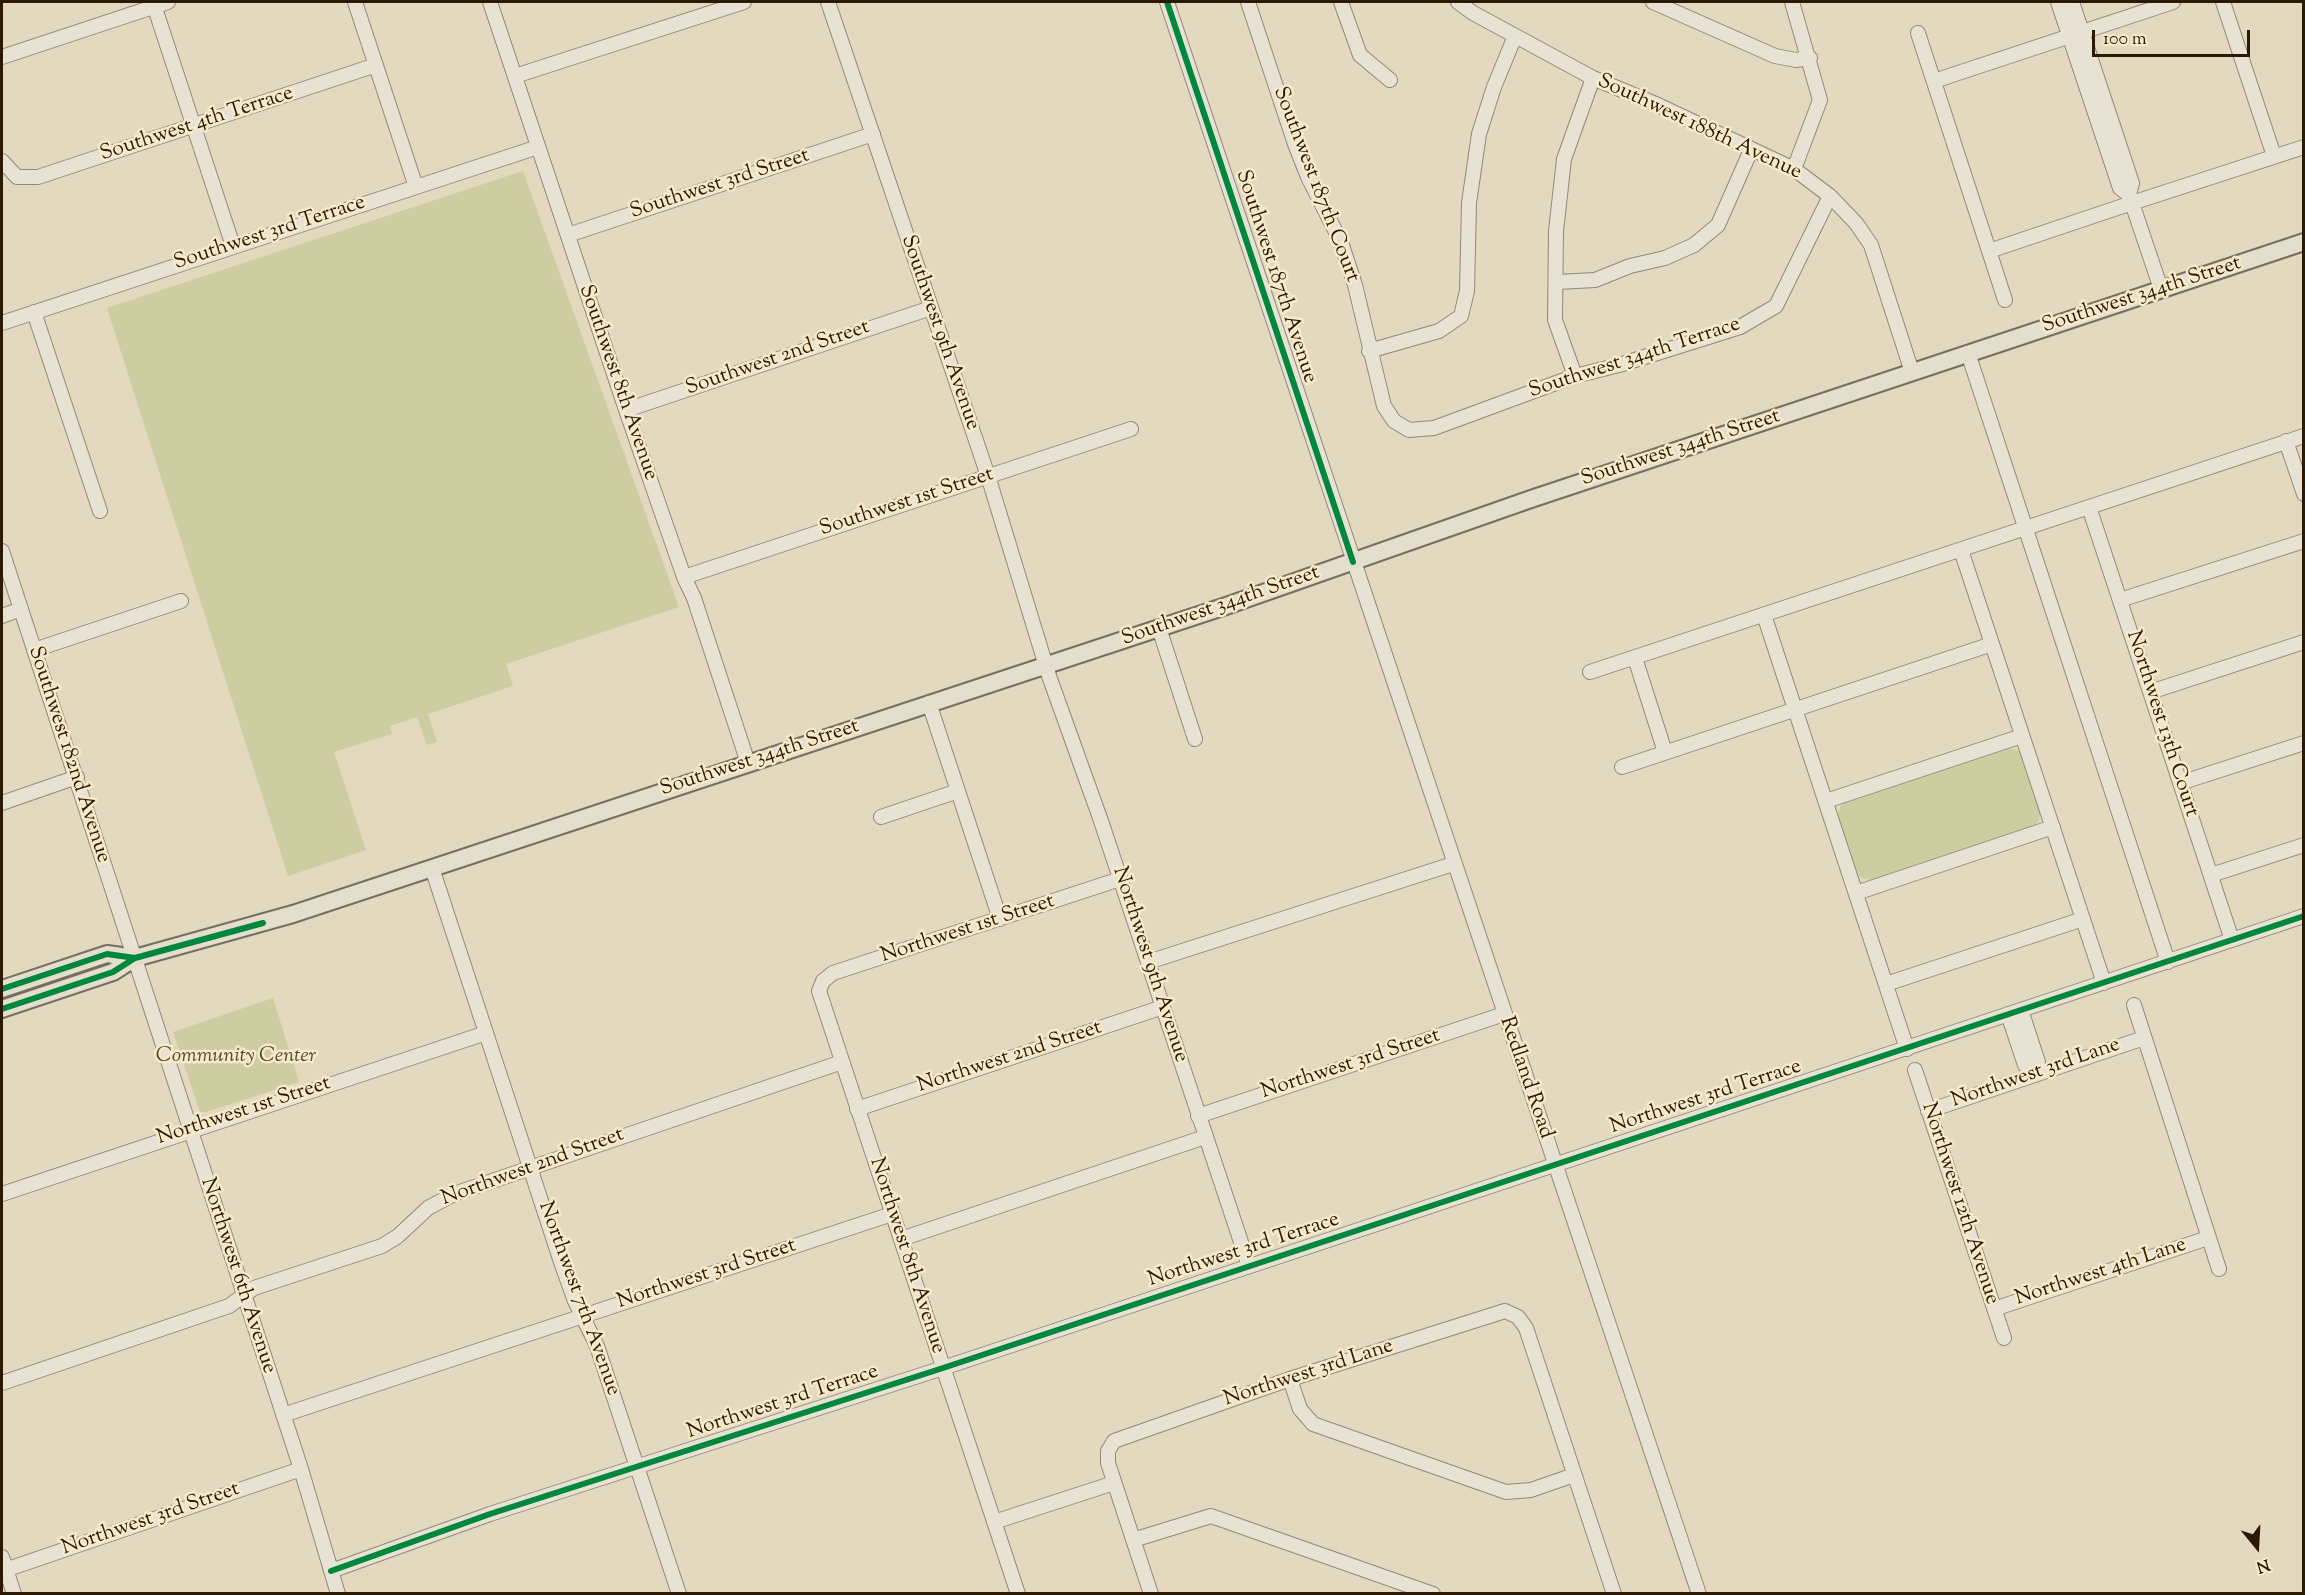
<!DOCTYPE html>
<html>
<head>
<meta charset="utf-8">
<style>
  body { margin:0 }
  #map { position:relative; width:2305px; height:1595px; overflow:hidden; background:#e3d9be; font-family:"Sorts Mill Goudy",serif }
  canvas { display:block }
  .frame { position:absolute; inset:0; border:3px solid #2c1903; pointer-events:none }
  .north { position:absolute; left:2227px; top:1517px; width:60px; height:60px; -webkit-text-stroke:4px #f7eacb; paint-order:stroke; rotate:162deg; font-size:16px; font-weight:700; line-height:24px; text-align:center; color:#2c1903 }
  .north::after { content:''; display:block; margin:auto; width:21px; height:27px; background:#2c1903; clip-path:polygon(50% 0,100% 100%,50% 72%,0 100%) }
  .scale { position:absolute; left:2092px; top:30px; width:158px; height:27px; box-sizing:border-box; border:3px solid #2c1903; border-top:0; padding-left:8px; font-size:18px; line-height:21px; white-space:nowrap; color:#2c1903; -webkit-text-stroke:4px #f7eacb; paint-order:stroke }
</style>
</head>
<body>
<div id="map">
<canvas width="2305" height="1595"></canvas>
<div class="frame"></div>
<div class="north">N</div>
<div class="scale">100 m</div>
</div>
<script>
const g = document.querySelector('canvas').getContext('2d');
g.lineJoin = 'round';
function paint(path, color) {
  g.fillStyle = color;
  g.fill(path, 'evenodd');
}
function toPath(rows) {
  const path = new Path2D();
  for (const r of rows) {
    path.moveTo(r[0], r[1]);
    for (let i = 2; i < r.length; i += 2) path.lineTo(r[i], r[i + 1]);
  }
  return path;
}
function trace(path, color, width, dash) {
  g.strokeStyle = color;
  g.lineWidth = width;
  g.lineCap = dash ? 'butt' : 'round';
  g.setLineDash(dash || []);
  g.stroke(path);
}
function drawText(font, color, halo, rows, align = 'center') {
  g.font = font + ' "Sorts Mill Goudy",serif';
  g.lineWidth = 5;
  g.setLineDash([]);
  g.textBaseline = 'middle';
  g.strokeStyle = halo;
  g.fillStyle = color;
  for (const [text, x, y, turn = 0] of rows) {
    g.save();
    g.translate(x, y);
    g.rotate((+turn || 0) * Math.PI / 180);
    g.textAlign = isNaN(turn) ? turn : align;
    if (halo) g.strokeText(text, 0, 0);
    g.fillText(text, 0, 0);
    g.restore();
  }
}
const green = toPath([
  [523,171,679,607,506,664,513,686,428,714,437,742,427,745,417,717,390,726,392,734,334,752,366,850,288,876,107,308],
  [2004,748,2015,749,2022,753,2041,813,2037,824,2031,828,1875,881,1862,878,1855,872,1837,815,1841,805,1847,800],
  [273,998,299,1082,206,1112,200,1112,173,1032]
]);
const minor = toPath([
  [153,2,233,246],
  [355,2,416,187],
  [490,2,626,410,684,577,694,598,748,763],
  [828,2,988,476,1049,676,1100,818,1249,1266],
  [1167,2,1699,1594],
  [1248,2,1295,144,1308,177,1341,242,1355,285,1384,406,1394,421,1409,430,1434,428,1575,376,1619,365,1740,327,1776,306,1830,196],
  [1341,2,1360,55,1390,80],
  [1458,2,1473,13,1593,78,1658,105,1794,169,1830,196,1856,223,1871,245,1912,372],
  [1653,2,1775,56,1796,60,1810,58],
  [1792,2,1820,100,1794,169],
  [2058,2,2120,188,2129,195],
  [2223,2,2274,156],
  [1918,33,2005,300],
  [2,57,168,2],
  [515,76,744,2],
  [1934,81,2173,2],
  [2,161,17,177,38,177,376,65],
  [568,235,873,134],
  [1989,251,2132,203,2129,195,2132,183,2072,2],
  [1557,282,1595,280,1630,266,1665,258,1694,245,1718,225,1751,150],
  [2161,289,2132,203,2304,147],
  [34,312,100,511],
  [2,323,538,147],
  [1369,351,1439,331,1461,316,1467,291,1469,203,1479,134,1494,87,1515,36],
  [1968,353,2168,962],
  [1575,376,1555,320,1556,231,1564,159,1593,78],
  [626,410,931,308],
  [2286,441,2304,494],
  [2089,507,2232,940],
  [1961,550,2104,983],
  [2,551,301,1469,338,1594],
  [684,577,1131,429],
  [2120,600,2304,541],
  [1764,615,1907,1049],
  [2,616,21,609],
  [1159,628,1195,739],
  [34,650,181,601],
  [1635,658,1665,752],
  [1590,672,2304,436],
  [2150,692,2304,642],
  [929,703,1000,919],
  [1622,767,1992,644],
  [2180,783,2304,743],
  [1826,801,2022,736],
  [2,803,77,777],
  [881,817,958,791],
  [432,868,562,1265,575,1301,597,1346,679,1594],
  [2211,875,2304,845],
  [1856,893,2053,827],
  [1148,962,1453,864],
  [1886,984,2083,919],
  [2134,1005,2219,1269],
  [2008,1014,2025,1065,2035,1075,2038,1062,2021,1010],
  [1915,1070,2004,1338],
  [857,1109,1163,1007],
  [1928,1111,2144,1038],
  [1198,1116,1504,1014],
  [2,1194,486,1033],
  [901,1239,1205,1137],
  [1994,1309,2208,1238],
  [1290,1379,1300,1409,1313,1424,1506,1492,1531,1490,1574,1475],
  [2,1383,229,1306,254,1288,382,1246,398,1236,428,1208,454,1194,842,1062],
  [283,1415,892,1214],
  [994,1522,1114,1483],
  [1133,1540,1211,1516,1433,1594],
  [2,1557,14,1594],
  [2,1571,301,1469],
  [331,1571,490,1514,943,1368,2304,916],
  [1018,1594,819,991,823,981,833,973,1120,879],
  [1151,1594,1108,1463,1108,1451,1114,1441,1290,1379,1505,1311,1518,1317,1526,1328,1614,1594]
]);
const major = toPath([
  [2,989,107,954,135,958],
  [2,1009,113,972,135,958,293,914,1226,606,1531,499,2304,242]
]);
const cycleway = toPath([
  [1167,2,1353,562],
  [2,989,107,954,135,958],
  [2,1009,113,972,135,958,263,923],
  [331,1571,490,1514,943,1368,2304,916]
]);
const streetNames = [
  ["Southwest 4th Terrace",197,125,-18],
  ["Southwest 188th Avenue",1699,128,25],
  ["Southwest 3rd Street",720,185,-18],
  ["Southwest 187th Court",1315,185,69],
  ["Southwest 3rd Terrace",270,234,-18],
  ["Southwest 187th Avenue",1275,277,72],
  ["Southwest 344th Street",2142,296,-18],
  ["Southwest 9th Avenue",939,333,71],
  ["Southwest 2nd Street",778,359,-19],
  ["Southwest 344th Terrace",1635,359,-18],
  ["Southwest 8th Avenue",617,383,71],
  ["Southwest 344th Street",1681,449,-18],
  ["Southwest 1st Street",907,503,-18],
  ["Southwest 344th Street",1221,607,-19],
  ["Northwest 13th Court",2161,724,72],
  ["Southwest 182nd Avenue",68,755,72],
  ["Southwest 344th Street",760,759,-18],
  ["Northwest 1st Street",968,930,-18],
  ["Northwest 9th Avenue",1149,965,72],
  ["Northwest 2nd Street",1010,1058,-18],
  ["Northwest 3rd Street",1351,1065,-18],
  ["Northwest 3rd Lane",2036,1074,-19],
  ["Redland Road",1525,1078,71],
  ["Northwest 3rd Terrace",1706,1098,-18],
  ["Northwest 1st Street",244,1112,-18],
  ["Northwest 2nd Street",533,1168,-20],
  ["Northwest 12th Avenue",1959,1204,72],
  ["Northwest 3rd Terrace",1244,1251,-18],
  ["Northwest 8th Avenue",906,1256,72],
  ["Northwest 4th Lane",2101,1273,-18],
  ["Northwest 3rd Street",707,1275,-18],
  ["Northwest 6th Avenue",237,1276,72],
  ["Northwest 7th Avenue",578,1299,70],
  ["Northwest 3rd Lane",1309,1374,-18],
  ["Northwest 3rd Terrace",783,1403,-18],
  ["Northwest 3rd Street",151,1520,-19]
];
const parkNames = [
  ["Community Center",236,1057]
];
paint(green, '#cecca1');
trace(minor, '#918978', 16);
trace(major, '#776f5e', 20);
trace(minor, '#e8e2d5', 14);
trace(major, '#e4dece', 16);
trace(cycleway, '#00873e', 6);
drawText('21px', '#2c1903', '#f7eacb', streetNames);
drawText('italic 21px', '#584b2b', '#f7eacb', parkNames);
</script>
</body>
</html>
